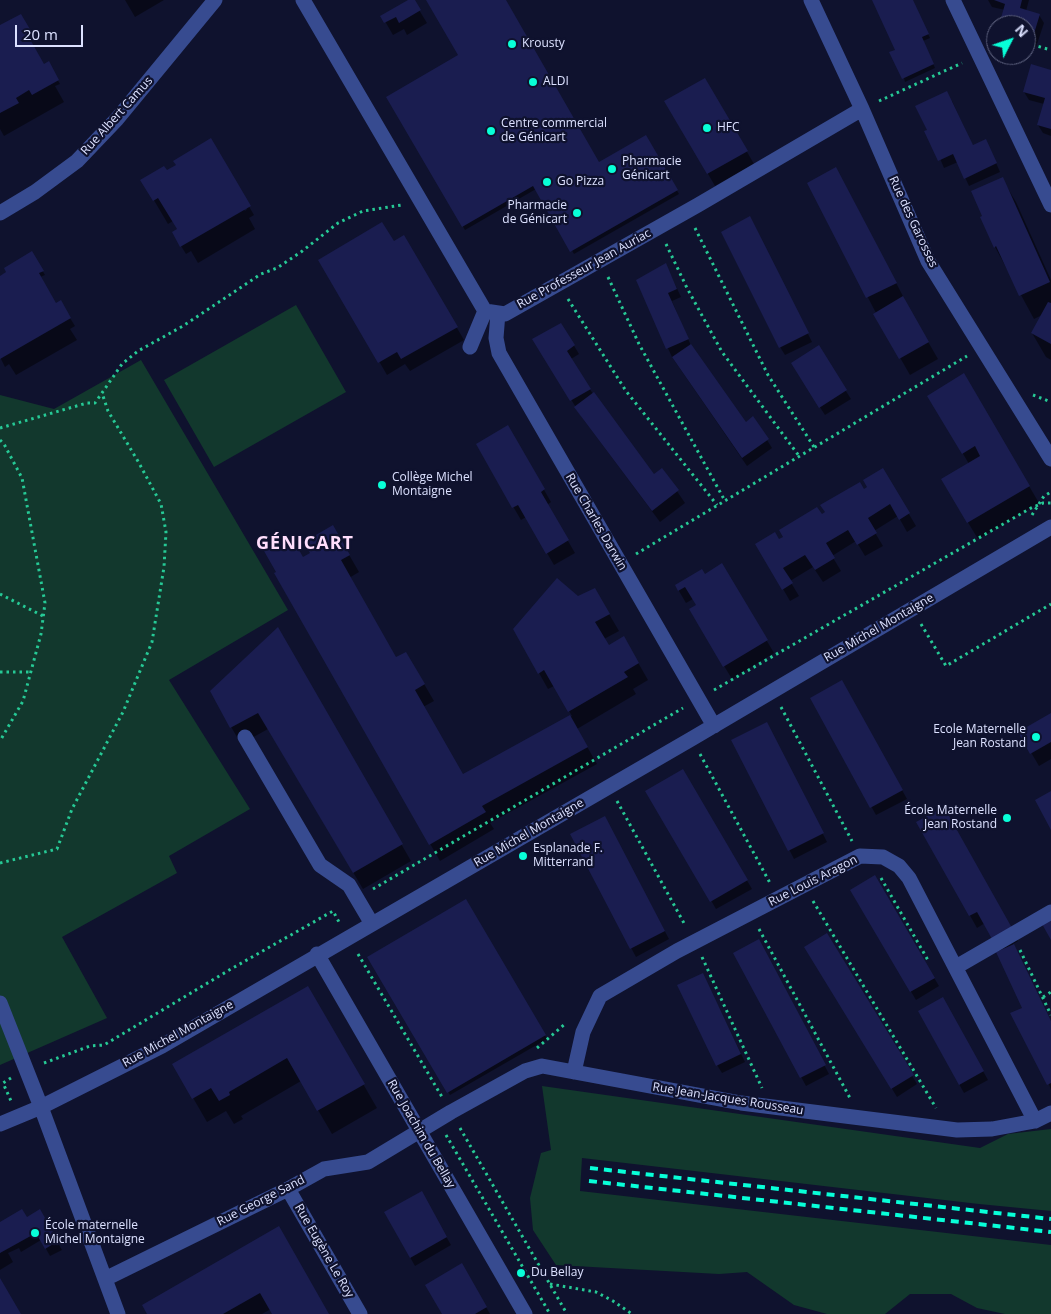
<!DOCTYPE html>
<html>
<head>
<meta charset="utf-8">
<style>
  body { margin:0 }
  #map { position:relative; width:1051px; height:1314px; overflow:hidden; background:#0f122e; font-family:"Open Sans",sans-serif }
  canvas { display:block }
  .north { position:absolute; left:986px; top:15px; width:50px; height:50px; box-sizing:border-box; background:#0f122e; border:1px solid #616582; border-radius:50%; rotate:49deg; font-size:14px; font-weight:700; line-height:20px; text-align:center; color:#dce1ff }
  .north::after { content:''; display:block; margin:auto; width:18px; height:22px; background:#08ffd8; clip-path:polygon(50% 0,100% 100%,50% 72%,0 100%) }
  .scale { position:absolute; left:15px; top:25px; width:68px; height:22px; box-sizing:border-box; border:2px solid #dce1ff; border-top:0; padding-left:6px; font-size:15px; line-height:18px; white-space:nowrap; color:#dce1ff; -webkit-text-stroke:4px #0f122e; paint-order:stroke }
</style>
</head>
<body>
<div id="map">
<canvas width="1051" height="1314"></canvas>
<div class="north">N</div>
<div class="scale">20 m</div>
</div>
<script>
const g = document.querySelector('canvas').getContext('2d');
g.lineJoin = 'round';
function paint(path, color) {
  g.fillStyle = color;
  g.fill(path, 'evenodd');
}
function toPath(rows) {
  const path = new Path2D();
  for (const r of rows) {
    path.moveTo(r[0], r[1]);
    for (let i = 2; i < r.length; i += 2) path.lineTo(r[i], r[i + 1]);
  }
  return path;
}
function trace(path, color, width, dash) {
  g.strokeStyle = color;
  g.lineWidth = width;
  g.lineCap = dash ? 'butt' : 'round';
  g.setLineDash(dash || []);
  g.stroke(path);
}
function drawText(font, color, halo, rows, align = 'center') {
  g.font = font + ' "Open Sans",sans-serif';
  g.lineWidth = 4.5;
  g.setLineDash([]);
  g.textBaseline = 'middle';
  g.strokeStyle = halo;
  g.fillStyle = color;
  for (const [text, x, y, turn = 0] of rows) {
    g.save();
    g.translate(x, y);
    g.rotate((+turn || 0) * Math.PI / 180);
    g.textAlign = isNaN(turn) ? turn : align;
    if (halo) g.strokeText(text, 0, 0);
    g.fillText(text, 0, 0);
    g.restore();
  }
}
const green = toPath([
  [296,305,346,392,214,467,164,380],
  [141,360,288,610,169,680,250,809,169,856,177,873,62,937,107,1018,0,1065,0,395,54,409],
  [542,1086,980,1148,1008,1134,1051,1129,1051,1211,979,1204,582,1158,580,1191,1051,1245,1051,1314,1005,1314,977,1308,951,1294,910,1294,885,1314,827,1314,794,1305,747,1272,719,1274,556,1265,533,1230,530,1198,541,1153,551,1150]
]);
const shadow = toPath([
  [125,0,164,0,135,17],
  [410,0,413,0,427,23,407,35,404,29,393,35,382,16],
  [427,0,504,0,598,164,646,137,679,194,574,254,536,189,465,230,388,97,460,56],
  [874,0,912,0,930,38,923,41,935,68,905,82,897,50],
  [988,0,1029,0,1026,11,1039,15,1044,23,1036,47,1026,44,1026,25,1000,25,1005,10,992,7],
  [20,15,32,35,28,38,44,65,50,67,60,84,55,86,64,102,4,136,0,129,0,27],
  [1051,72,1051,136,1043,133,1038,125,1044,104,1029,100,1024,92],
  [705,79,754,164,715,186,666,101],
  [952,101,973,146,990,149,1000,172,969,186,958,162,944,168,928,130],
  [210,140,254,215,249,218,255,229,198,263,191,251,186,254,173,233,178,230,173,221,168,224,142,180,167,172],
  [221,169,224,169,247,209,245,211],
  [1002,179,1016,202,1051,280,1051,360,1046,357,1032,333,1042,315,1034,319,995,247,982,217],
  [809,184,845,185,905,300,904,300,938,359,910,375,875,314,876,313],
  [754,225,812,342,785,355,780,347],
  [404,237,464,340,410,371,405,364,387,375,320,260,393,243],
  [32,253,45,275,40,277,56,304,60,302,75,326,70,329,77,340,16,375,9,364,5,367,0,357,0,277],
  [666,265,681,297,672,301,692,348,745,424,767,440,772,448,747,466,672,357,637,281],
  [561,324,579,354,571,359,593,394,654,475,662,469,685,503,660,522,583,419,539,347],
  [818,347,851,399,825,415,797,372],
  [964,375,1039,503,978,539,952,496,969,464,929,396],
  [508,427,551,502,547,505,575,553,554,565,526,517,521,520,477,445],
  [883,470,916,526,907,532,898,516,874,531,883,546,865,556,856,541,832,556,841,571,823,582,813,567,790,581,799,596,790,601,757,544,779,541,821,516,869,487],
  [333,527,359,572,349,578,396,659,406,653,434,701,423,707,463,776,572,716,554,686,548,689,539,673,578,597,595,590,619,631,604,639,608,647,624,638,648,680,633,689,636,694,577,729,597,764,490,823,494,829,440,861,275,574,312,553],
  [722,565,774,653,732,679,690,610,697,606,693,599,686,603,676,586,705,575],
  [277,629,411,861,363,889,268,729,241,744,211,692],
  [842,681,907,799,876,815,811,698],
  [1051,714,1051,759,1039,766,1019,732],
  [771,731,827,842,794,859,733,740],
  [682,770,752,889,716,909,647,791],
  [918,823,985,923,977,928],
  [609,826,669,939,636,957,571,835],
  [874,877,939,986,916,1000,851,891],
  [466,900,547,1039,450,1095,369,957],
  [1012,930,1018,941,1013,944,1051,1022,1051,1090,1023,1008,1001,952,994,940],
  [827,935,917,1084,897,1097,806,947],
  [763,949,829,1074,806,1086,735,954],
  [707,983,745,1062,722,1073,717,1065],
  [307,987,377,1108,332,1134,301,1081,241,1116,243,1119,234,1124,226,1111,207,1122,174,1065],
  [943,999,988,1080,964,1093,919,1012],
  [421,1193,451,1245,415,1266,385,1213],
  [39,1211,62,1250,50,1256,41,1240,21,1252,19,1248,8,1253,13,1262,0,1270,0,1224,26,1218],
  [278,1228,327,1314,274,1314,271,1309,262,1314,149,1314],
  [462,1265,490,1314,443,1314]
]);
const building = toPath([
  [408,0,415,0,421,10,399,23,396,17,384,23,380,16],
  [426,0,506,0,599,162,646,135,678,190,570,252,533,186,462,227,386,97,458,55],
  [872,0,913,0,929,34,922,37,934,64,902,79,889,52,895,50],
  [994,0,1022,0,1020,8,1040,14,1032,40,1026,38,1026,25,999,25,1005,4],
  [21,14,31,31,27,34,44,64,49,61,59,80,32,95,29,90,16,98,19,103,0,113,0,25],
  [1031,64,1051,70,1051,129,1037,125,1045,98,1023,92],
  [705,78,748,151,707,174,664,101],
  [947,91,973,145,986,139,997,163,964,179,953,154,938,161,924,131,927,130,915,106],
  [211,138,251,206,180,247,172,232,177,229,158,198,153,201,140,180,164,166,167,170,176,165,173,161],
  [836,167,897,283,866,298,807,183],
  [1003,177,1050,282,1019,296,996,246,994,248,980,217,982,216,971,191],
  [750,216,809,333,779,348,721,232],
  [382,222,394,241,404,235,458,327,401,359,397,352,378,363,318,260],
  [32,251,44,271,39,273,56,303,61,300,71,318,0,359,0,276,6,272,4,268],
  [666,263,677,289,668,293,689,339,666,349,636,280],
  [903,296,929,342,899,359,873,314],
  [1048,302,1051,303,1051,344,1031,333],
  [561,323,575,345,567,351,591,389,570,401,532,339],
  [691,344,746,422,753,416,769,439,742,458,672,357],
  [819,345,847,390,819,408,791,363],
  [964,373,1030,486,967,523,941,479,980,456,975,446,962,454,927,396],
  [594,392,654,474,662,468,679,490,652,511,574,407],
  [508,425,545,489,541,492,569,540,546,554,518,505,512,508,476,444],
  [883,468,910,513,899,520,890,504,868,518,877,533,857,545,848,530,826,543,835,558,815,570,805,555,783,568,793,583,782,590,755,544,775,532,779,539,783,537,779,530,817,507,822,514,825,512,820,505,860,482,864,489,867,487,863,480],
  [333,525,350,555,341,560,396,657,406,652,425,684,415,690,463,774,570,715,588,747,482,806,486,812,429,845,274,573,276,572,264,551,291,536,303,557,310,553,304,542],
  [722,563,768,640,723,667,689,609,696,605,685,587,678,591,675,585,702,569,705,574],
  [557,578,578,596,595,588,610,614,595,622,609,645,624,636,639,663,624,672,628,677,568,712,544,670,538,674,513,629],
  [278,627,403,844,353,873,258,713,230,728,210,691],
  [842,680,903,790,870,808,810,698],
  [1051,713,1051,742,1030,754,1018,732],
  [767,722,824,833,788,851,731,740],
  [683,769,748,880,710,902,645,791],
  [1051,791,1051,830,1035,800],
  [944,807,1012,928,992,939,977,912,969,916,916,822],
  [605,816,665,931,630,949,570,834],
  [875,875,935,978,910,992,850,890],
  [466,899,546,1035,447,1093,367,957],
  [1051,919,1051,940,1042,924],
  [827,933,914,1075,891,1089,804,947],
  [759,939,826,1065,800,1078,733,953],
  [1014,944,1051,1021,1051,1083,1047,1085,1010,1013,1022,1008,996,952],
  [703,973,741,1054,716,1066,677,985],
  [308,986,365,1084,317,1111,287,1058,229,1092,230,1095,219,1101,211,1088,192,1099,172,1064],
  [943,997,984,1071,959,1085,918,1011],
  [422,1191,447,1237,410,1258,384,1212],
  [22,1209,27,1217,40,1209,58,1241,45,1249,36,1233,0,1253,0,1222],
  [279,1226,329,1314,272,1314,260,1293,223,1314,147,1314,142,1305],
  [462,1263,487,1307,475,1314,442,1314,425,1285],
  [0,1278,21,1314,0,1314]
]);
const path = toPath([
  [1026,43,1051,50],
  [879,101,962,63],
  [695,228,768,375,814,447],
  [666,244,687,288,722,352,799,456],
  [608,277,639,344,725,501],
  [568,299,626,391,717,505],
  [1033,395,1051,402],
  [0,428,87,403,95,403,122,364,138,351,183,326,261,274,277,268,301,252,338,223,363,211,402,205],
  [0,440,4,444,22,478,45,603,41,634,23,701,0,741],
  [1032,515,1044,496,1051,492],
  [636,554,967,356],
  [0,594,43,616],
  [921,624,946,666,1051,604],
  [0,672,32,672],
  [714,690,1031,508,1043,503,1051,503],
  [781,707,852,841],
  [700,754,770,883],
  [617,801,685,925],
  [0,863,57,849,72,809,123,712,152,642,164,567,166,532,161,504,139,463,108,411,102,393],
  [881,878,929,962],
  [373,889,683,708],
  [813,901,936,1108],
  [759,929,850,1098],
  [1020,950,1051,1015],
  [358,954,442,1097],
  [702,957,762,1088],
  [1043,997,1051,992],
  [537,1048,565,1024],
  [44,1063,90,1046,104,1045,231,969,333,911,339,922],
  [11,1078,3,1083,11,1101],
  [460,1128,567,1314],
  [446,1135,550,1314],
  [550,1284,596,1292,613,1301,632,1314]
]);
const minor = toPath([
  [303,0,485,311,505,314,698,205,862,109],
  [811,0,862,109,928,261,1051,459],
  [953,0,1051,205],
  [0,213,35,192,77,161,117,119,215,0],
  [498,313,496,338,499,353,714,726],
  [470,347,485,311],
  [245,737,320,865,349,885,372,924],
  [317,954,525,1314],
  [956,967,1051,912],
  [0,1003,41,1107,118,1314],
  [574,1072,583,1032,600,996,677,951,860,856,883,857,899,866,909,878,1035,1121],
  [0,1124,41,1107,162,1046,693,738,1051,527],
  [288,1189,360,1314],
  [105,1279,288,1189,324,1169,368,1162,451,1112,525,1071,542,1066,741,1103,957,1130,992,1129,1035,1121,1051,1113]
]);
const rail = toPath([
  [590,1168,1051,1219],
  [589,1181,1051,1232]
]);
const markers = [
  [512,44,5,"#08ffd8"],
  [533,82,5,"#08ffd8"],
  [707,128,5,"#08ffd8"],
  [491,131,5,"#08ffd8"],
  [612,169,5,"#08ffd8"],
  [547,182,5,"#08ffd8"],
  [577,213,5,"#08ffd8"],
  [382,485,5,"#08ffd8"],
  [1036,737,5,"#08ffd8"],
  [1007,818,5,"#08ffd8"],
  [523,856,5,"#08ffd8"],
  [35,1233,5,"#08ffd8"],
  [521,1273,5,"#08ffd8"]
];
const poiNames = [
  ["Krousty",522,44],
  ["ALDI",543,82],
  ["Centre commercial",501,124],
  ["de Génicart",501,138],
  ["HFC",717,128],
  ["Pharmacie",622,162],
  ["Génicart",622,176],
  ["Go Pizza",557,182],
  ["Pharmacie",567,206,"right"],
  ["de Génicart",567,220,"right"],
  ["Collège Michel",392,478],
  ["Montaigne",392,492],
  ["Ecole Maternelle",1026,730,"right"],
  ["Jean Rostand",1026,744,"right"],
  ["École Maternelle",997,811,"right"],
  ["Jean Rostand",997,825,"right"],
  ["Esplanade F.",533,849],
  ["Mitterrand",533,863],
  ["École maternelle",45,1226],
  ["Michel Montaigne",45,1240],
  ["Du Bellay",531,1273]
];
const streetNames = [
  ["Rue Albert Camus",117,116,-48],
  ["Rue des Garosses",913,222,65],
  ["Rue Professeur Jean Auriac",584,269,-29],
  ["Rue Charles Darwin",596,522,60],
  ["Rue Michel Montaigne",879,628,-30],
  ["Rue Michel Montaigne",529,833,-30],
  ["Rue Louis Aragon",813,881,-27],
  ["Rue Michel Montaigne",178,1034,-29],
  ["Rue Jean-Jacques Rousseau",728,1099,9],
  ["Rue Joachim du Bellay",421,1134,60],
  ["Rue George Sand",261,1201,-27],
  ["Rue Eugène Le Roy",324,1251,60]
];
const districtNames = [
  ["GÉNICART",305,544]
];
paint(green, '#12382d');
paint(shadow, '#0007');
paint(building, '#1a1d50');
trace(path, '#26c995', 3, [2.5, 4]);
trace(minor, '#374b90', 15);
trace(rail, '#08ffd8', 4, [8, 6]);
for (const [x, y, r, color] of markers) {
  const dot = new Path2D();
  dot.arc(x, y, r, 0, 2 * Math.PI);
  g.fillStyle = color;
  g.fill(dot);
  trace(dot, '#0f122e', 2);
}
drawText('12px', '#dce1ff', '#0f122e', poiNames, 'left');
drawText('12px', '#dce1ff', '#0f122e', streetNames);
g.letterSpacing = '1px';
drawText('bold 18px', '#ffdefc', '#0f122e', districtNames);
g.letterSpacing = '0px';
</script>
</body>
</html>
